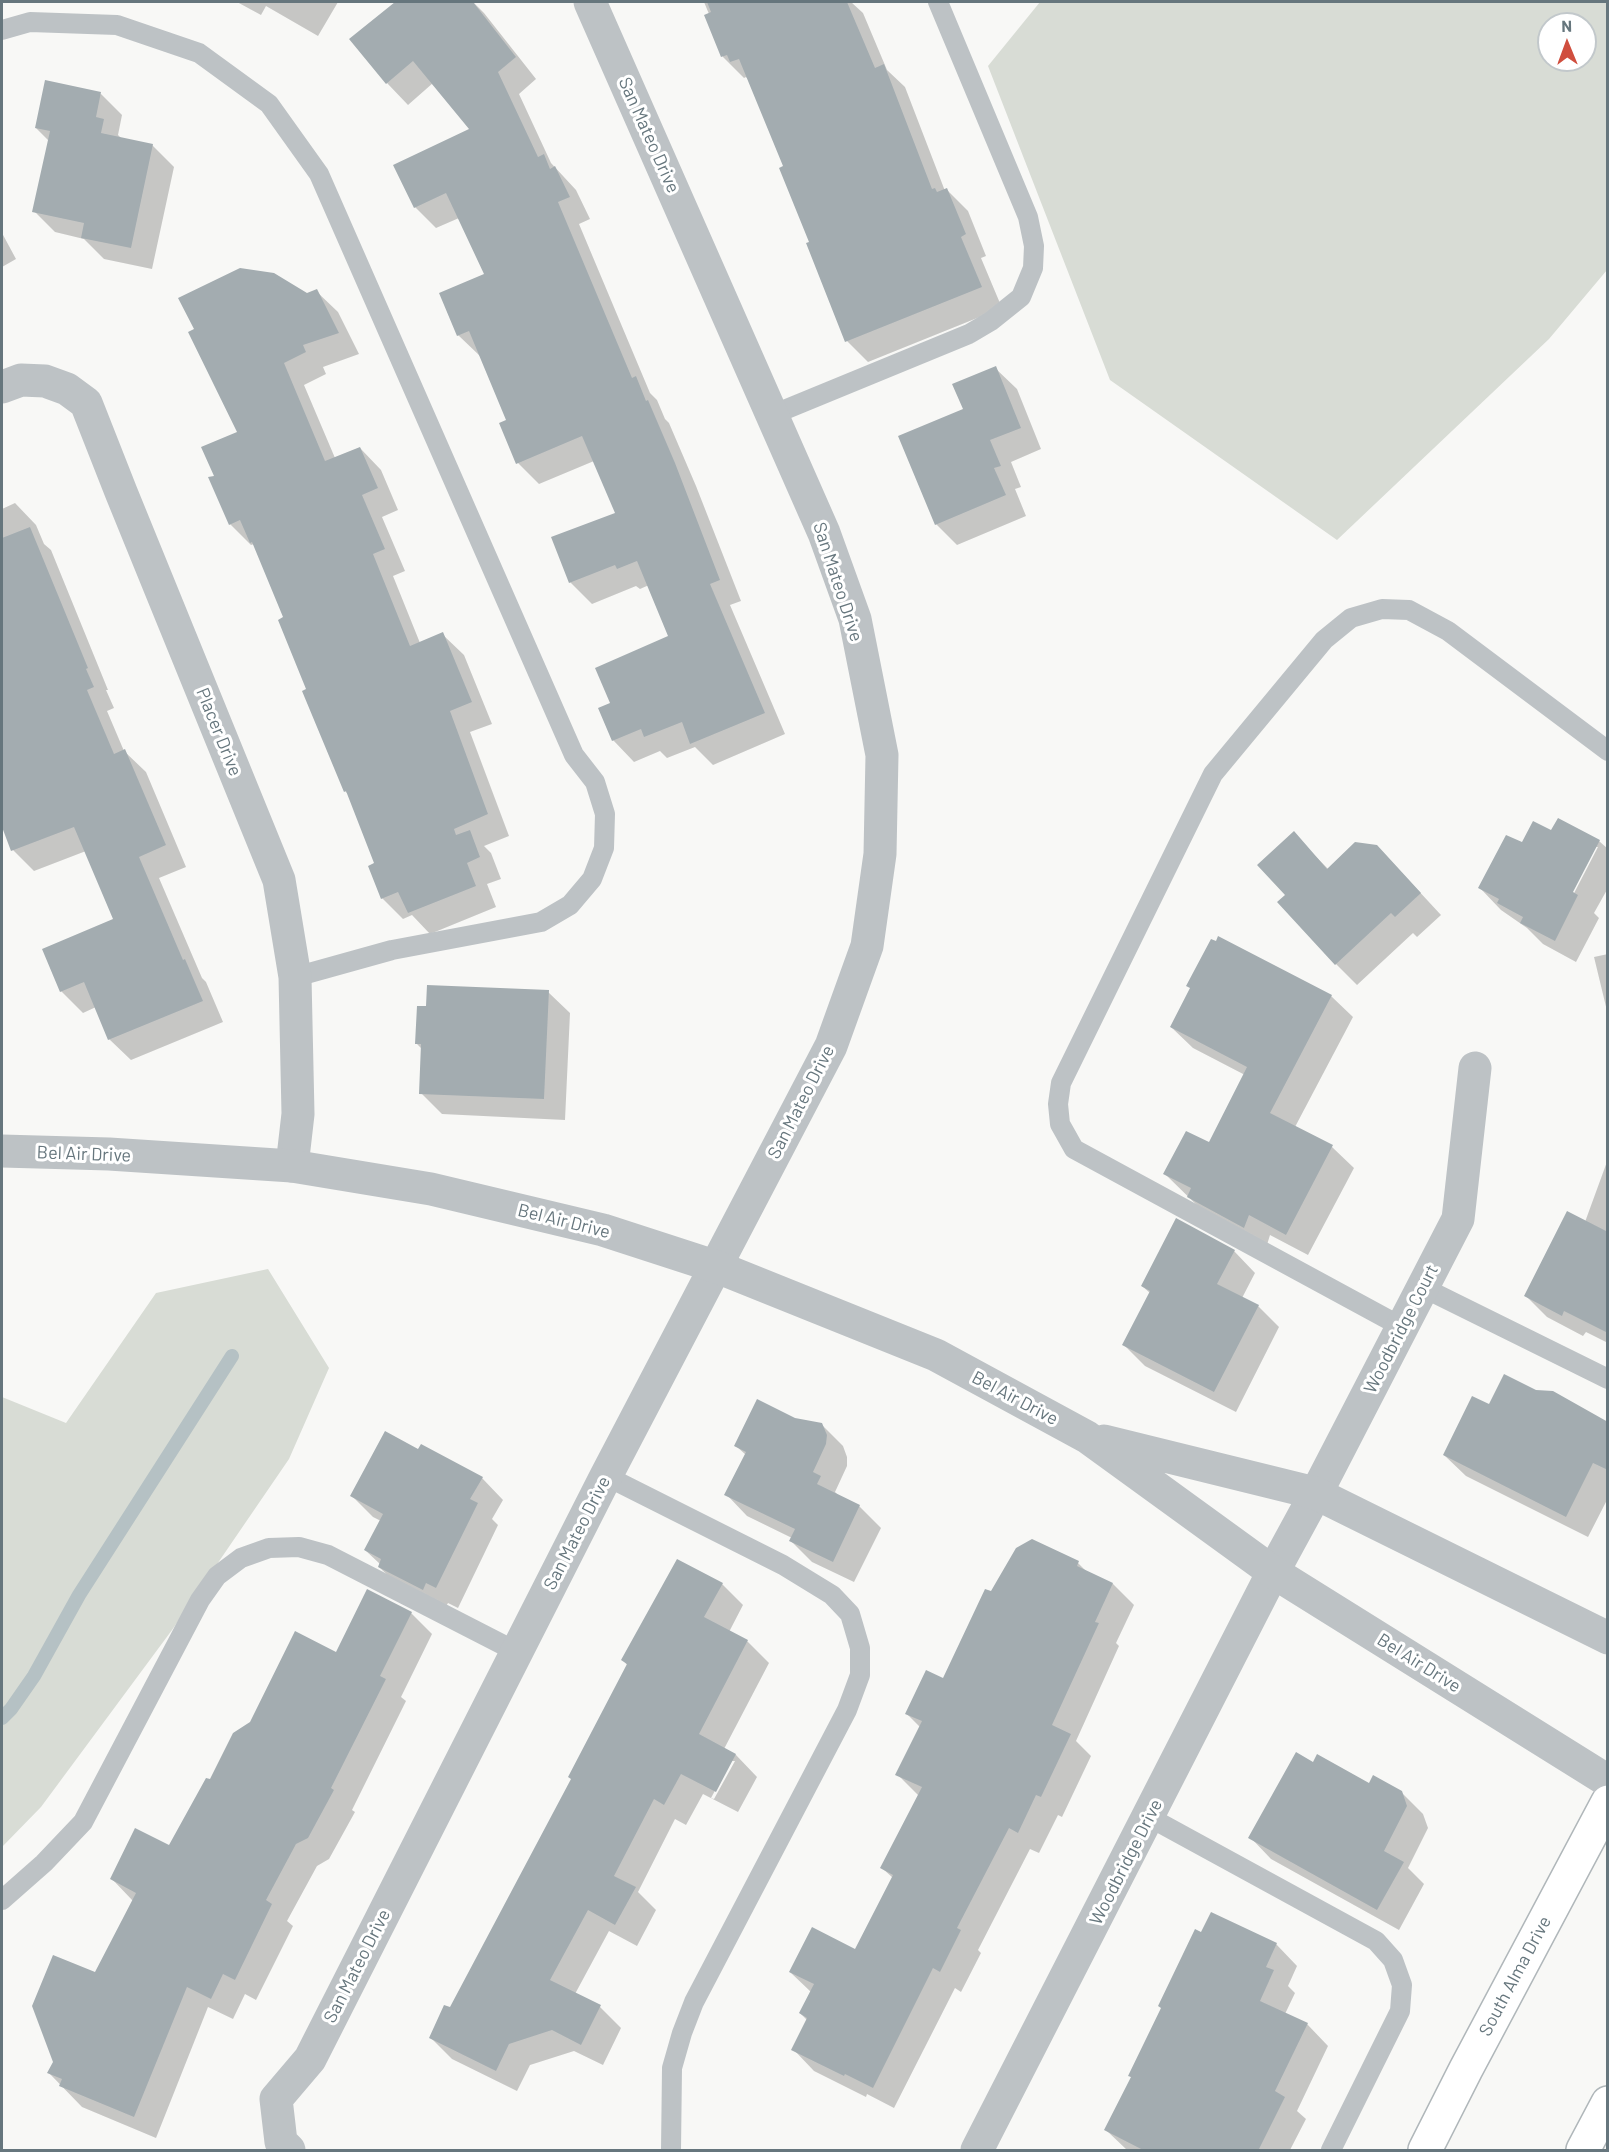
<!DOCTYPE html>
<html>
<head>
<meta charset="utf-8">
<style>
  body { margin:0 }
  #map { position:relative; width:1609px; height:2152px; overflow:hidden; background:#f8f8f6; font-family:Barlow,sans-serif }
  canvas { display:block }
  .frame { position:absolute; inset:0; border:3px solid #66767d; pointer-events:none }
  .north { position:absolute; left:1537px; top:12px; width:60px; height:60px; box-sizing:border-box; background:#fff; border:2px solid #c2c8cb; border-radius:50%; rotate:359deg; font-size:16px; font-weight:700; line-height:24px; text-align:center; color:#66767d }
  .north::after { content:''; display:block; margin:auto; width:21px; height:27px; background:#d04e3e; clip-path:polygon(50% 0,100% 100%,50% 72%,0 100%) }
</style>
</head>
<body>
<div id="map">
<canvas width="1609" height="2152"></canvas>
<div class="frame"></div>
<div class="north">N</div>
</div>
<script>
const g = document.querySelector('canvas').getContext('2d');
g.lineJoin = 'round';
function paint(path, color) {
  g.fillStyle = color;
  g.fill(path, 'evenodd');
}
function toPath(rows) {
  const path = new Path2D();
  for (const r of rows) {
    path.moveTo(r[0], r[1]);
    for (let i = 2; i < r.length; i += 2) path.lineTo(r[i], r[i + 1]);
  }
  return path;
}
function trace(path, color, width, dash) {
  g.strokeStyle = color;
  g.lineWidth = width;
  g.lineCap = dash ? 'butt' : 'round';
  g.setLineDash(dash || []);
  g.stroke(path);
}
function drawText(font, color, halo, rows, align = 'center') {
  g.font = font + ' Barlow,sans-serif';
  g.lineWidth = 6;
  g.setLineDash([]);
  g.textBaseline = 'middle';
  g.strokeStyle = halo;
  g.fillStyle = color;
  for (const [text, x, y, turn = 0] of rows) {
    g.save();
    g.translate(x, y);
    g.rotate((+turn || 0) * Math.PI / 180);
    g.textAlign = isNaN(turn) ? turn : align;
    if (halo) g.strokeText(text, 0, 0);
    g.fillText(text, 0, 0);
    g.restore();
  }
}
const green = toPath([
  [1040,2,1607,2,1607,270,1549,339,1337,540,1110,380,988,66],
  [1549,24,1585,24,1585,60,1549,60],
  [268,1269,329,1368,289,1459,172,1630,41,1807,2,1847,2,1397,66,1423,156,1293]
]);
const shadow = toPath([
  [237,2,338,2,318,36,266,6,261,15],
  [397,2,413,2,416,4,418,2,473,2,484,13,536,79,519,94,551,163,576,190,590,219,579,224,650,393,657,400,665,419,669,423,696,486,741,601,730,605,785,734,713,765,695,747,667,758,660,751,634,762,613,740,612,704,670,637,649,585,640,589,636,586,592,604,570,582,617,514,594,461,539,484,518,463,508,421,480,356,458,335,486,274,459,218,436,228,415,207,471,130,433,83,408,105,387,83,351,39],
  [704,2,796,2,799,9,818,2,851,2,863,13,887,70,905,87,945,191,947,190,968,211,986,256,981,258,1002,308,868,362,847,341,785,167,750,81,746,77,744,78,723,57,706,16,709,14],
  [101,94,122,115,118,135,122,139,152,145,174,167,152,269,104,259,84,239,55,232,34,211,49,141,36,128],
  [2,233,16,259,2,267],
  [316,291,338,312,359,354,323,367,326,374,304,385,335,458,360,448,381,470,398,510,382,517,405,571,393,576,420,643,442,634,464,655,492,724,470,732,509,836,484,846,491,853,501,879,487,884,496,907,430,934,412,915,403,919,382,898,376,864,349,795,345,791,308,690,285,618,254,544,251,545,230,524,216,477,307,295],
  [995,368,1017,389,1041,449,1011,462,1021,487,1015,489,1026,516,957,545,936,524,964,410],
  [15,503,36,525,44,544,51,550,108,690,106,690,114,708,107,711,124,751,146,772,186,867,159,878,202,978,206,982,223,1022,131,1060,109,1039,96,1007,83,1013,61,991,115,920,86,851,34,871,13,850,2,823,2,509],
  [1552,832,1599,841,1608,849,1608,888,1594,913,1599,918,1576,962,1543,944,1527,928,1501,910,1480,888,1522,844],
  [1595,847,1598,847,1571,899,1568,898],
  [1294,834,1329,870,1377,846,1441,915,1417,937,1413,933,1357,985,1336,964,1287,895],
  [1608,954,1608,1015,1594,957],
  [548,992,570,1013,565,1120,442,1114,421,1093,422,1049,416,1043,427,1008],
  [1331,996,1353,1017,1295,1127,1332,1147,1354,1168,1308,1255,1270,1235,1266,1248,1210,1218,1165,1174,1210,1144,1245,1075,1193,1048,1171,1027],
  [1608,1159,1608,1343,1586,1332,1583,1336,1547,1317,1526,1296,1585,1222],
  [1234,1251,1255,1273,1242,1298,1258,1306,1279,1327,1236,1412,1145,1366,1124,1345,1150,1293,1142,1286],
  [1490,1406,1608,1423,1608,1498,1588,1537,1466,1476,1444,1455],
  [795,1419,821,1424,843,1446,847,1457,847,1466,835,1492,840,1497,859,1506,881,1528,854,1582,812,1562,791,1541,792,1538,747,1516,726,1494,746,1455,736,1446],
  [419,1452,482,1478,503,1500,492,1519,498,1525,458,1608,448,1603,444,1610,401,1588,379,1567,380,1564,365,1550,381,1521,373,1517,352,1496],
  [1078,1563,1088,1573,1113,1584,1134,1605,1116,1643,1119,1646,1076,1741,1091,1756,1062,1817,1058,1815,1039,1853,1030,1849,978,1950,981,1953,961,1992,955,1988,894,2108,867,2094,866,2097,814,2071,793,2049,807,2020,800,2013,811,1992,790,1972,856,1951,893,1878,882,1868,919,1796,897,1774,920,1727,907,1714,944,1680,992,1593],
  [722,1584,743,1605,729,1632,747,1641,769,1663,724,1749,736,1755,757,1777,738,1812,703,1794,686,1825,675,1819,638,1892,656,1910,637,1946,609,1931,575,1994,600,2007,621,2028,603,2065,574,2051,530,2065,517,2091,452,2059,430,2037,450,2009,572,1779,628,1666,623,1660],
  [731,1761,735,1761,714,1799,711,1798],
  [411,1613,432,1634,401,1697,406,1701,352,1810,355,1812,329,1859,317,1866,287,1921,293,1926,256,2000,245,1994,233,2019,208,2007,156,2138,82,2107,49,2073,96,1974,133,1901,112,1879,169,1847,210,1781,337,1654],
  [1314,1764,1370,1785,1401,1792,1423,1814,1428,1828,1408,1868,1424,1884,1399,1930,1271,1859,1250,1837],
  [1202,1935,1276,1944,1297,1966,1288,1986,1295,1993,1285,2014,1307,2024,1328,2046,1297,2111,1306,2119,1290,2150,1127,2150,1106,2130,1132,2078,1130,2076]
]);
const stream = toPath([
  [2,1718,11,1709,34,1676,79,1595,232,1356]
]);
const building = toPath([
  [395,2,473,2,516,57,498,72,538,157,544,154,550,169,555,166,570,197,558,202,632,378,636,376,646,401,648,400,675,463,720,580,710,584,765,713,690,744,682,722,644,737,641,729,612,741,598,708,610,703,595,668,668,636,637,561,617,569,615,565,569,583,551,537,615,513,582,436,516,464,499,423,506,420,469,331,457,336,439,293,484,274,446,193,414,208,393,165,469,129,413,61,386,84,349,39],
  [707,2,847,2,875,68,884,64,932,189,935,188,937,192,947,188,966,234,961,237,982,287,845,342,806,243,809,242,779,168,783,166,739,59,730,62,727,55,721,57,704,15,711,12],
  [45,80,101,92,96,117,104,119,101,133,153,144,131,248,81,238,84,223,32,212,50,131,35,128],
  [240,268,274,273,307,293,317,289,339,333,303,345,306,352,284,363,325,461,360,447,378,488,362,495,385,549,373,554,410,646,443,632,472,702,450,711,488,814,454,829,456,835,470,830,480,857,467,863,476,886,408,913,398,892,381,899,368,866,374,863,346,791,344,792,302,691,306,689,278,620,283,617,252,542,250,543,240,520,229,525,208,477,214,476,201,447,237,432,188,332,194,329,178,298],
  [996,366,1021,428,990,440,1001,466,994,468,1006,495,935,525,898,436,963,409,952,384],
  [30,527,88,668,86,669,94,687,87,690,114,754,125,749,166,845,139,857,183,960,185,959,203,1001,108,1040,84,982,60,992,42,949,113,919,74,827,11,851,2,827,2,538],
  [1558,818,1600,840,1573,892,1578,895,1555,941,1520,923,1523,917,1497,903,1499,899,1478,888,1506,835,1522,842,1533,821,1551,830],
  [1294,831,1327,869,1355,842,1377,845,1421,893,1395,917,1391,913,1335,965,1277,902,1285,895,1257,865],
  [1218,936,1332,995,1270,1113,1333,1145,1286,1235,1249,1215,1244,1228,1187,1197,1191,1188,1163,1174,1186,1131,1209,1142,1247,1067,1170,1027,1190,988,1186,986,1211,939,1216,941],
  [427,985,549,990,544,1099,419,1094,421,1044,415,1044,417,1006,426,1006],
  [1567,1211,1608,1232,1608,1333,1564,1311,1562,1316,1524,1296],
  [1176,1218,1235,1250,1217,1284,1259,1305,1214,1392,1122,1345,1150,1291,1141,1286],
  [1504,1374,1536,1390,1553,1391,1608,1422,1608,1470,1593,1463,1566,1517,1443,1455,1472,1396,1489,1404],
  [757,1399,795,1418,822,1423,827,1435,826,1444,813,1472,821,1476,817,1484,860,1505,833,1562,789,1541,795,1529,724,1495,746,1452,734,1446],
  [385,1431,418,1449,421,1444,483,1477,470,1499,478,1503,436,1588,426,1583,423,1590,378,1567,381,1559,364,1550,383,1514,350,1496],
  [1032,1539,1079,1561,1077,1566,1113,1583,1095,1622,1099,1623,1052,1725,1071,1734,1041,1797,1036,1795,1018,1833,1009,1828,957,1928,961,1930,940,1972,933,1968,873,2088,845,2074,844,2076,791,2050,807,2018,799,2013,814,1984,789,1972,812,1927,855,1949,893,1875,880,1868,922,1787,895,1775,922,1721,905,1714,926,1670,943,1678,985,1589,991,1591,1016,1548],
  [677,1559,723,1583,704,1617,748,1640,699,1734,736,1754,716,1792,681,1774,664,1805,654,1799,614,1876,636,1887,615,1925,588,1910,550,1980,601,2005,581,2045,552,2030,509,2044,496,2071,429,2038,444,2005,450,2007,571,1779,568,1777,627,1664,621,1660],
  [367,1589,412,1612,380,1676,386,1679,331,1788,334,1790,308,1838,296,1844,266,1900,272,1904,235,1980,223,1974,211,1999,187,1987,134,2117,59,2086,62,2079,47,2073,53,2062,32,2006,53,1955,95,1972,136,1893,110,1879,135,1828,169,1845,206,1778,210,1779,233,1733,250,1722,295,1631,336,1652],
  [1296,1752,1313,1762,1317,1754,1369,1783,1373,1775,1402,1791,1407,1806,1384,1851,1404,1862,1377,1910,1248,1838],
  [1211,1912,1277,1943,1266,1967,1274,1970,1260,2001,1308,2023,1275,2091,1285,2097,1258,2151,1145,2151,1104,2130,1131,2077,1128,2076,1161,2008,1158,2006,1195,1929,1201,1932]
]);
const service = toPath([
  [2,30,30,22,117,25,199,53,269,104,319,174,574,755,595,782,605,814,604,848,592,879,570,905,541,922,392,950,295,977],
  [772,415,969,334,991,321,1021,297,1033,268,1034,246,1028,217,938,2],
  [1422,1287,1608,1379],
  [1402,1327,1074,1149,1060,1124,1058,1104,1061,1083,1213,774,1324,640,1351,618,1382,609,1409,610,1448,631,1608,751],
  [606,1476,783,1565,832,1595,850,1614,860,1648,860,1675,847,1710,694,2002,682,2033,672,2068,671,2150],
  [1149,1817,1376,1941,1393,1960,1402,1985,1400,2011,1331,2150],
  [2,1900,44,1863,83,1822,200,1600,217,1576,241,1558,269,1548,299,1547,328,1555,517,1652]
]);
const minor = toPath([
  [2,387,21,380,45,381,67,389,86,403,121,492,279,880,295,977,298,1114,292,1166],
  [289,2150,281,2142,276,2099,310,2059,606,1476,831,1046,867,946,880,854,882,755,855,619,824,533,590,2],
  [977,2150,1273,1572,1322,1482,1458,1219,1475,1068]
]);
const tertiary = toPath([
  [2,1151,109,1154,292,1166,431,1189,603,1230,717,1267,936,1355,1087,1437,1273,1572,1608,1781],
  [1104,1441,1315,1493,1608,1638]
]);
const secondary = toPath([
  [1425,2150,1466,2069,1608,1802],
  [1583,2150,1608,2103]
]);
const streetNames = [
  ["San Mateo Drive",649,135,66],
  ["San Mateo Drive",838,582,72],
  ["Placer Drive",219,732,68],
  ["San Mateo Drive",801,1102,-63],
  ["Bel Air Drive",84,1154,2],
  ["Bel Air Drive",564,1221,14],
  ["Woodbridge Court",1401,1329,-63],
  ["Bel Air Drive",1015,1398,28],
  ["San Mateo Drive",577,1533,-63],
  ["Bel Air Drive",1419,1663,32],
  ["Woodbridge Drive",1126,1862,-63],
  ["San Mateo Drive",357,1966,-63],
  ["South Alma Drive",1515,1976,-62]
];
paint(green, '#d8dcd5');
paint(shadow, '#0003');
trace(stream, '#b5c1c4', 14);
paint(building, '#a3acb0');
trace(secondary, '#b0b7ba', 36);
trace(service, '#bdc2c5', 20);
trace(minor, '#bdc2c5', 33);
trace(tertiary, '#bdc2c5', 33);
trace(secondary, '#fff', 33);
drawText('18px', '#66767d', '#fff', streetNames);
</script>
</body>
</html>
